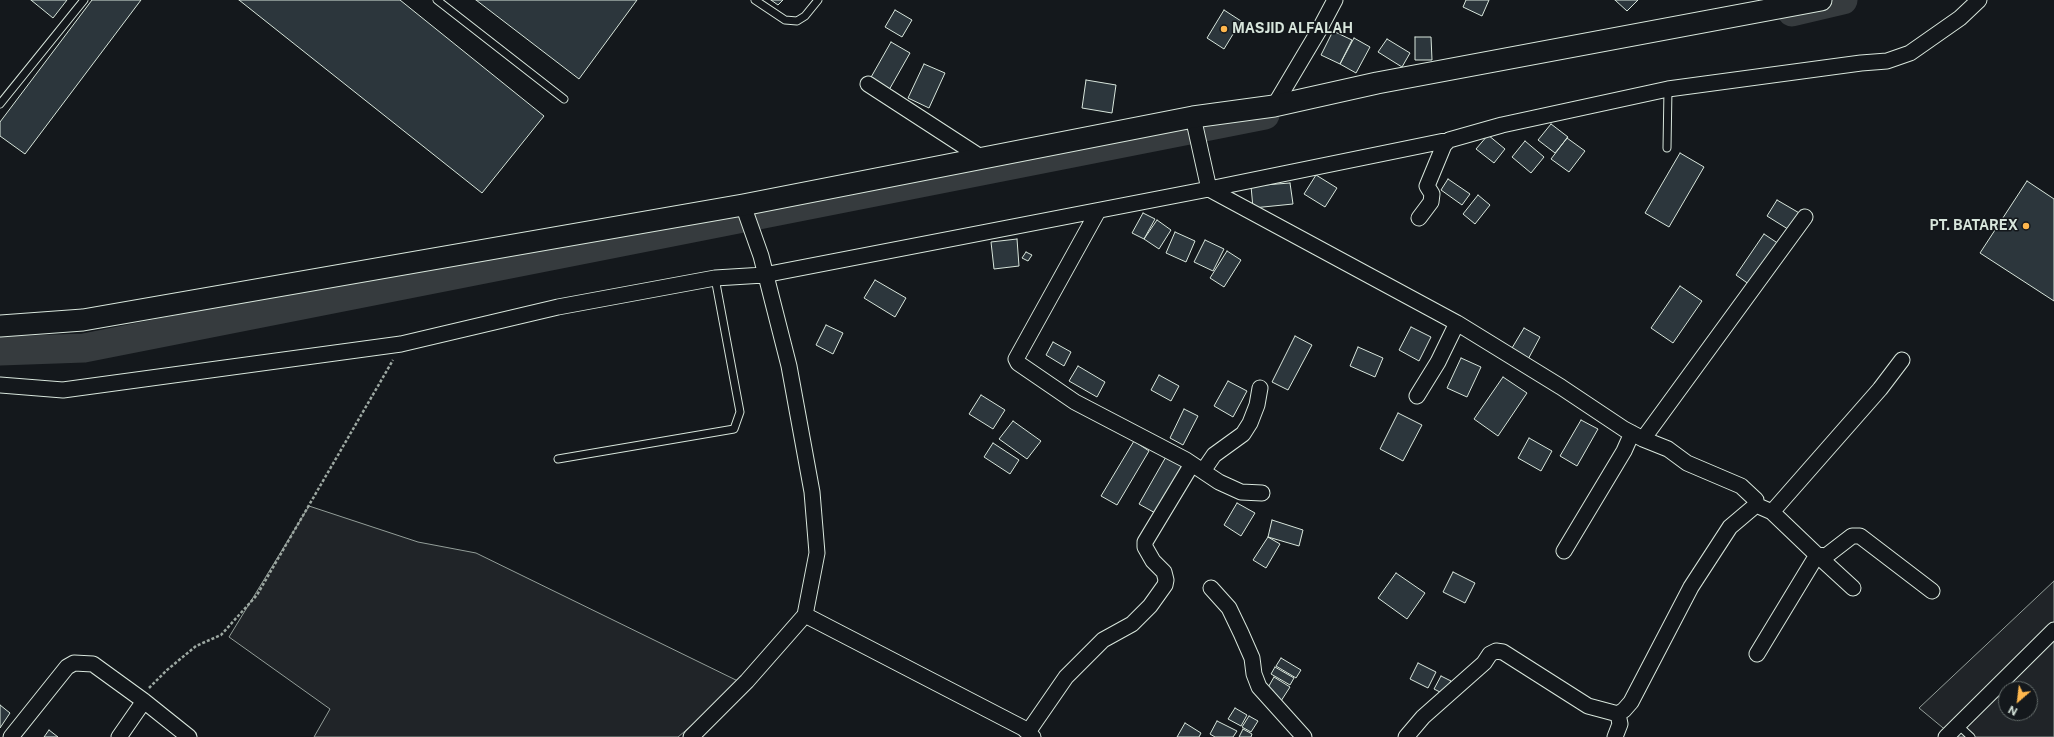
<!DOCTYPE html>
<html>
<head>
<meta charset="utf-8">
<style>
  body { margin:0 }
  #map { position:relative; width:2054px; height:737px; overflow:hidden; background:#14181c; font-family:"Public Sans",sans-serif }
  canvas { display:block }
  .north { position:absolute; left:1998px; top:681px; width:40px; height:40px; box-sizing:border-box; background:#14181c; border:1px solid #626a69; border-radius:50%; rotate:208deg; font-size:11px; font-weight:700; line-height:16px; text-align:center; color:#d8e6dc }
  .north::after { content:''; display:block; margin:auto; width:14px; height:18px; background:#ffb74d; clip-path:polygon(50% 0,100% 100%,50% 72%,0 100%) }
</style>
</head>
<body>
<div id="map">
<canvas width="2054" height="737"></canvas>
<div class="north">N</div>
</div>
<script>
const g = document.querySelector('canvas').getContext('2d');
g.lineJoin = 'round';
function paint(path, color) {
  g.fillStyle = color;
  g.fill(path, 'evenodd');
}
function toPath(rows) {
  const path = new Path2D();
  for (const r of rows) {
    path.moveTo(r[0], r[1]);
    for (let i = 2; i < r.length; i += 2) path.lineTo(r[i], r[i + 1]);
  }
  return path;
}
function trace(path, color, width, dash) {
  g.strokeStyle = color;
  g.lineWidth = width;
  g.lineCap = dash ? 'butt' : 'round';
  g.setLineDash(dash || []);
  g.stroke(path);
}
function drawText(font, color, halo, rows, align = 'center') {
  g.font = font + ' "Public Sans",sans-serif';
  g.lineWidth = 3;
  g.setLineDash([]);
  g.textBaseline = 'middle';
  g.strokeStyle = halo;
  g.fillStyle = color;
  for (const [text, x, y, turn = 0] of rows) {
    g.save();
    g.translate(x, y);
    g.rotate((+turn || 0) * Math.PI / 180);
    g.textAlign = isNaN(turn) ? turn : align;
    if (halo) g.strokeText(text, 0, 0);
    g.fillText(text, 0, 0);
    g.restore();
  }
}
const green = toPath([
  [309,506,418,542,476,553,742,683,678,737,314,737,330,709,229,637,309,506],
  [2054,581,2054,737,1954,737,1919,708,2054,581],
  [2006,689,2030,689,2030,713,2006,713,2006,689]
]);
const river = toPath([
  [1792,12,1843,0],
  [0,351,84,348,1265,115]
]);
const building = toPath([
  [31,0,67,0,53,18,31,0],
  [92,0,141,0,25,154,0,136,0,122,92,0],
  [239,0,400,0,544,116,482,193,239,0],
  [476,0,637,0,579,79,476,0],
  [771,0,783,0,778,5,771,0],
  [1466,0,1489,0,1482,16,1463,7,1466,0],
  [1615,0,1638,0,1627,11,1615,0],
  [895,10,912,20,902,37,885,27,895,10],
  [1224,10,1241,21,1224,49,1207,38,1224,10],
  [1333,31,1352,40,1340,64,1321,55,1333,31],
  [1415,37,1431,37,1432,60,1415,60,1415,37],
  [1354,38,1370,47,1356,73,1340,64,1354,38],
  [1387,39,1410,53,1402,67,1378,52,1387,39],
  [891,42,910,53,889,90,870,79,891,42],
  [924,64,945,73,929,108,908,98,924,64],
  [1086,80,1116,85,1112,113,1082,108,1086,80],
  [1551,124,1568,137,1555,153,1538,140,1551,124],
  [1488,135,1505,149,1494,163,1476,149,1488,135],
  [1567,138,1585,151,1569,172,1551,159,1567,138],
  [1525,141,1544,157,1531,173,1512,157,1525,141],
  [1680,153,1704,167,1669,227,1645,213,1680,153],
  [1316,175,1337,188,1325,207,1304,194,1316,175],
  [1448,179,1470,194,1462,205,1441,190,1448,179],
  [2027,181,2054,199,2054,301,1980,253,2027,181],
  [1290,183,1293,204,1253,208,1251,186,1290,183],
  [1478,195,1490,205,1475,224,1463,214,1478,195],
  [1777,200,1801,214,1791,231,1767,216,1777,200],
  [1143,213,1155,219,1144,239,1132,233,1143,213],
  [1157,220,1171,230,1159,249,1144,239,1157,220],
  [1175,232,1195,241,1186,262,1166,253,1175,232],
  [1764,234,1782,246,1753,287,1736,275,1764,234],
  [1017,239,1019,266,994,269,991,242,1017,239],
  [1205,240,1224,249,1213,271,1194,262,1205,240],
  [1227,251,1241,260,1224,287,1210,278,1227,251],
  [1026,252,1032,255,1028,261,1022,258,1026,252],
  [875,280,906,298,895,317,864,298,875,280],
  [1680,286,1702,301,1673,343,1651,328,1680,286],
  [826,325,843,333,833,354,816,345,826,325],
  [1411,327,1431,337,1419,361,1399,350,1411,327],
  [1524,328,1540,337,1526,363,1509,353,1524,328],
  [1295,336,1312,345,1288,390,1272,382,1295,336],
  [1053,342,1071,352,1064,366,1046,355,1053,342],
  [1358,347,1383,358,1375,377,1350,366,1358,347],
  [1461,358,1481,367,1467,397,1447,388,1461,358],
  [1078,366,1105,382,1097,397,1069,381,1078,366],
  [1159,375,1179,386,1171,401,1151,390,1159,375],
  [1503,377,1527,393,1498,436,1474,419,1503,377],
  [1228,381,1247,391,1233,417,1214,406,1228,381],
  [981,395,1005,410,993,429,969,414,981,395],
  [1184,409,1198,416,1183,445,1170,438,1184,409],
  [1398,413,1422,425,1403,461,1380,449,1398,413],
  [1581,420,1598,429,1577,466,1560,456,1581,420],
  [1013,421,1041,441,1027,459,999,439,1013,421],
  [1529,438,1552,451,1541,471,1518,458,1529,438],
  [1134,441,1149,451,1117,505,1101,496,1134,441],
  [993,443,1019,460,1010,474,984,457,993,443],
  [1167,455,1184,465,1157,514,1139,504,1167,455],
  [1237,503,1255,513,1241,536,1224,525,1237,503],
  [1272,520,1303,530,1299,546,1268,537,1272,520],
  [1268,537,1280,544,1266,568,1253,560,1268,537],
  [1453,572,1475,583,1465,603,1443,592,1453,572],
  [1396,573,1425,593,1407,619,1378,598,1396,573],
  [1281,658,1301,670,1296,678,1276,666,1281,658],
  [1418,663,1436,672,1428,688,1410,679,1418,663],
  [1275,667,1294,678,1290,685,1271,674,1275,667],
  [1441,676,1451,681,1444,694,1434,689,1441,676],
  [1274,677,1290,687,1281,701,1266,691,1274,677],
  [0,705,10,713,0,728,0,705],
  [1235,708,1247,715,1241,726,1228,719,1235,708],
  [1249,716,1258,721,1251,732,1242,727,1249,716],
  [1217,721,1237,731,1233,737,1215,737,1210,734,1217,721],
  [1185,723,1201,733,1199,737,1177,737,1185,723],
  [1243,729,1252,734,1251,737,1239,737,1243,729],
  [49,730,58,737,44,737,49,730]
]);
const path = toPath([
  [149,688,167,670,196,646,221,635,257,595,393,360]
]);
const lane = toPath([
  [437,0,564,99],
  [755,0,785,20,797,21,805,16,818,0],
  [0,104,84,0],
  [1667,148,1668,89],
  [558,459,734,429,740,412,715,278],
  [1958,725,1971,737]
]);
const street = toPath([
  [868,84,982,158],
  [1274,106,1318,32,1335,0],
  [1193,117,1209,189,1457,323,1561,387,1624,429,1643,439,1668,449,1687,463,1741,486,1756,500,1756,505,1730,527,1691,587,1631,702,1624,710,1618,714,1588,706,1503,652,1496,651,1490,654,1484,663,1423,717,1406,737],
  [1098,211,1016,359,1018,363,1075,402,1186,460,1219,482,1241,492,1262,493],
  [1419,218,1431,202,1432,194,1427,186,1444,145,1449,140],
  [0,385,63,390,401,344,558,307,715,278,764,275,1209,189,1449,140,1502,125,1668,89,1861,63,1887,61,1910,53,1960,18,1979,0],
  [1417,396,1438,362,1457,323],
  [1643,439,1805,217],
  [1203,471,1214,455,1243,434,1250,423,1257,405,1260,388],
  [1756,505,1772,512,1817,555,1826,556,1852,536,1860,536,1932,591],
  [1772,512,1880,389,1902,360],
  [1564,551,1624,451,1632,433],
  [1211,588,1229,608,1241,633,1252,658,1254,674,1259,687,1304,737],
  [805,615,1023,728,1033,737],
  [1757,654,1817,555,1853,588],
  [1028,732,1066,677,1103,640,1132,624,1150,606,1165,585,1166,580,1164,572,1153,561,1145,547,1145,542,1192,464],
  [11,737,67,667,74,663,93,664,144,701],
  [119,737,144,701,189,737],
  [691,737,747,681,805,615,817,553,812,492,789,366,761,256,743,205],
  [1615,737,1620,724,1618,714],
  [1946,737,2054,630]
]);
const secondary = toPath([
  [0,326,83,320,743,205,1193,117,1274,106,1377,83,1821,0]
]);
const markers = [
  [1224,29,4,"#ffb74d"],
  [2026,226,4,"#ffb74d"]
];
const poiNames = [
  ["MASJID ALFALAH",1232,29],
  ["PT. BATAREX",2018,226,"right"]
];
paint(green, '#202428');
trace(green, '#939e99', 1);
trace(river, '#363b3e', 29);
paint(building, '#2c363c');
trace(building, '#d8e6dc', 1);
trace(lane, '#d8e6dc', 9);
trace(street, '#d8e6dc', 17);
trace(secondary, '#d8e6dc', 23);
trace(path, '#9da8a2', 2.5, [3, 2]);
trace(lane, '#14181c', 7);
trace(street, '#14181c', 15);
trace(secondary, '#14181c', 21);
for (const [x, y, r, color] of markers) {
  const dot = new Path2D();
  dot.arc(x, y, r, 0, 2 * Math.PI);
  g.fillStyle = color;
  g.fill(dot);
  trace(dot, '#14181c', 1.5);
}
drawText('bold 14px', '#d8e6dc', '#14181c', poiNames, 'left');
</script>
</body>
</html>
